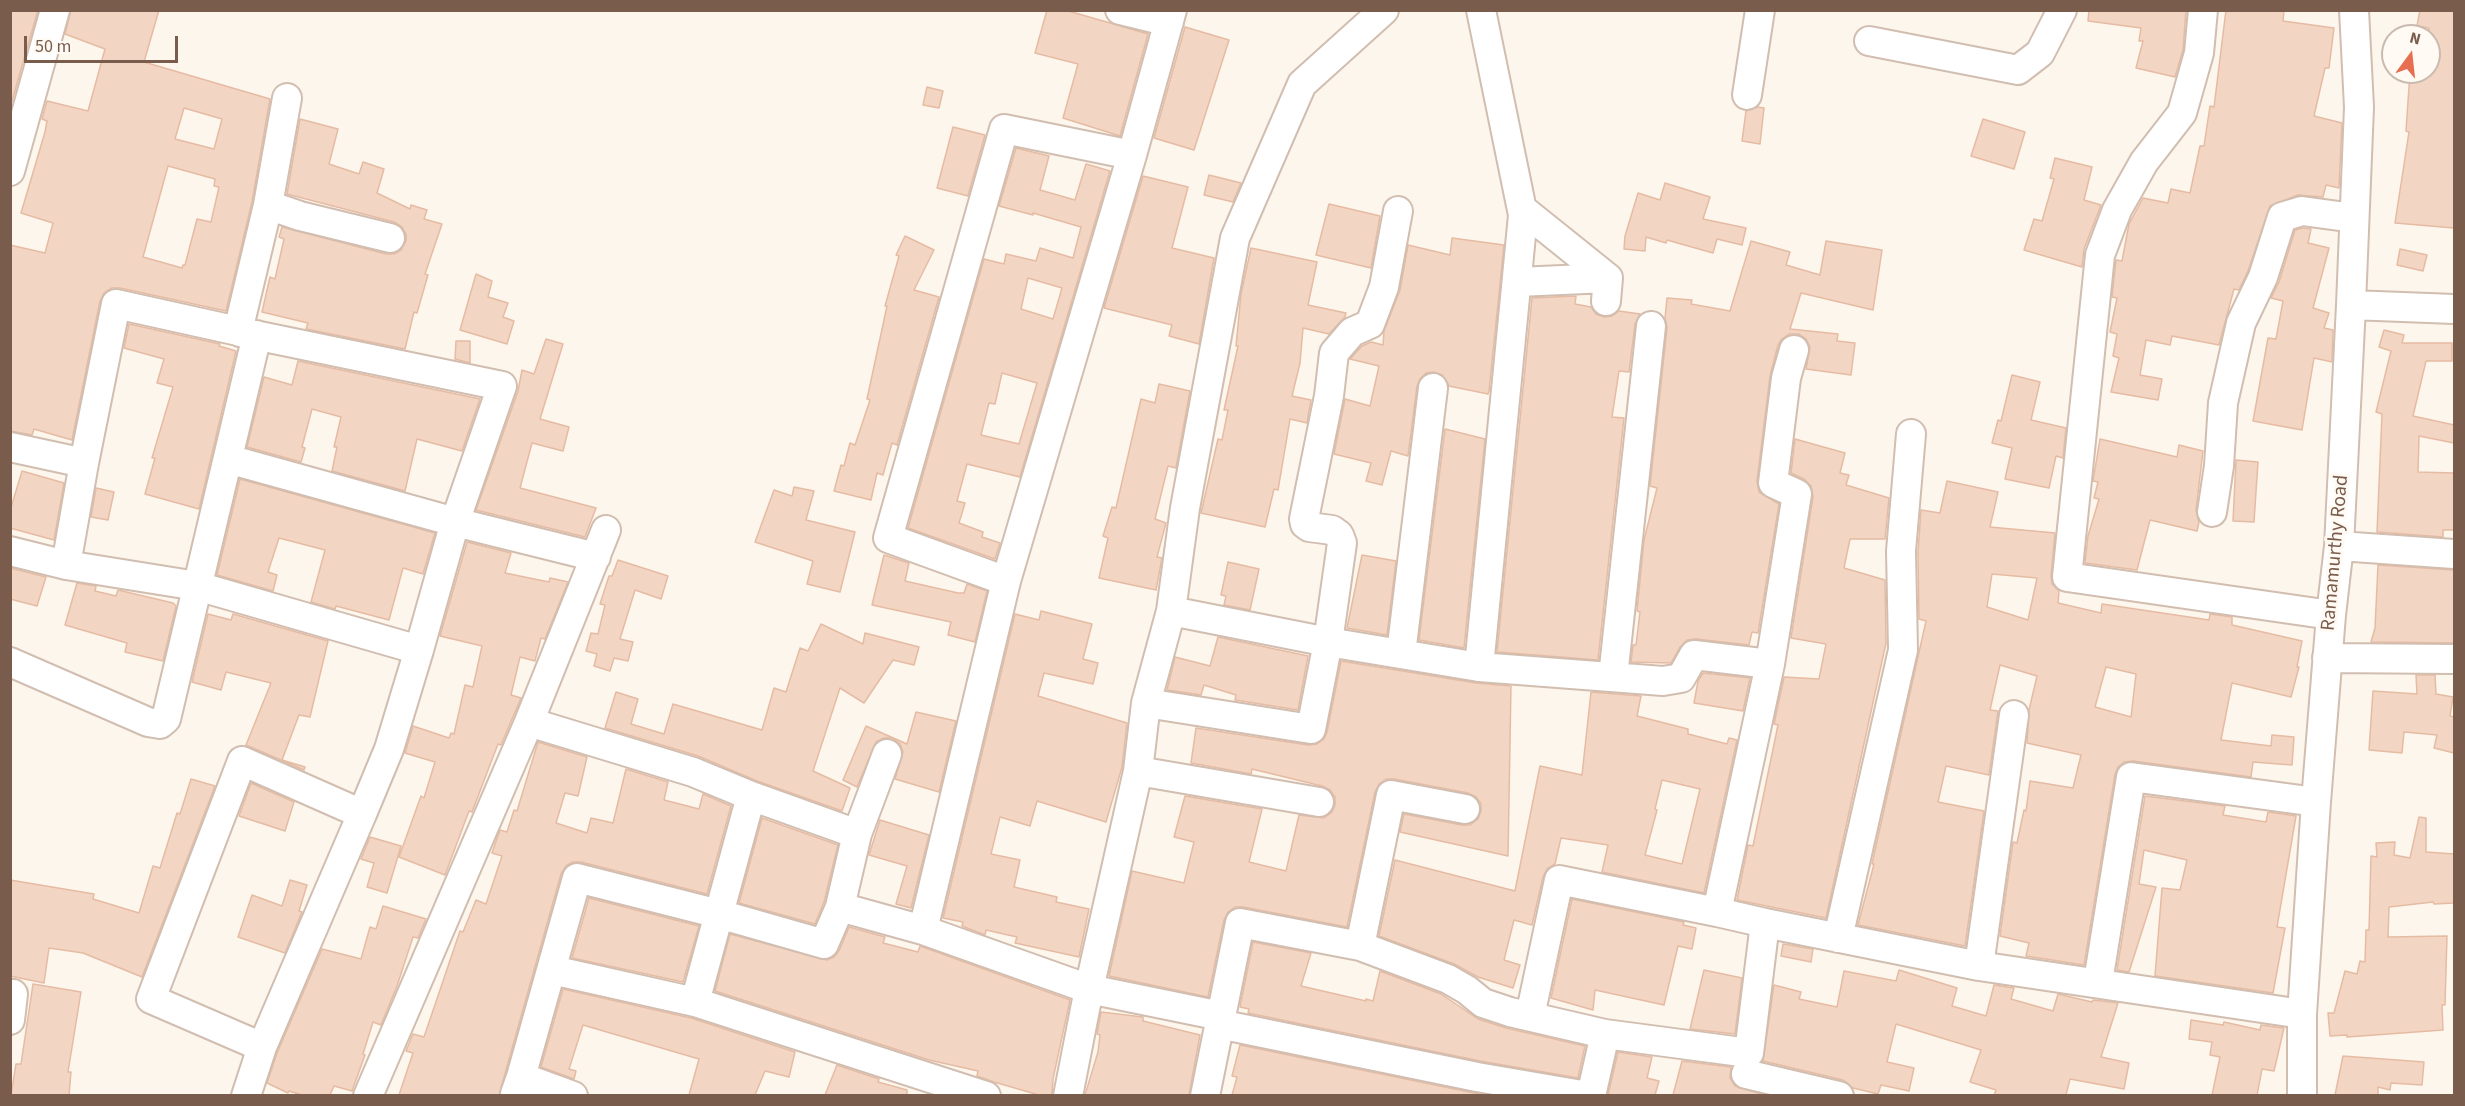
<!DOCTYPE html>
<html>
<head>
<meta charset="utf-8">
<style>
  body { margin:0 }
  #map { position:relative; width:2465px; height:1106px; overflow:hidden; background:#fdf6ec; font-family:"Source Sans 3",sans-serif }
  canvas { display:block }
  .frame { position:absolute; inset:0; border:12px solid #7a5c4d; pointer-events:none }
  .north { position:absolute; left:2381px; top:24px; width:60px; height:60px; box-sizing:border-box; background:#fffaf3; border:2px solid #cabbb1; border-radius:50%; rotate:15deg; font-size:16px; font-weight:700; line-height:24px; text-align:center; color:#7a5c4d }
  .north::after { content:''; display:block; margin:auto; width:21px; height:27px; background:#e76f51; clip-path:polygon(50% 0,100% 100%,50% 72%,0 100%) }
  .scale { position:absolute; left:24px; top:36px; width:154px; height:27px; box-sizing:border-box; border:3px solid #7a5c4d; border-top:0; padding-left:8px; font-size:18px; line-height:21px; white-space:nowrap; color:#7a5c4d; -webkit-text-stroke:4px #fffaf3; paint-order:stroke }
</style>
</head>
<body>
<div id="map">
<canvas width="2465" height="1106"></canvas>
<div class="frame"></div>
<div class="north">N</div>
<div class="scale">50 m</div>
</div>
<script>
const g = document.querySelector('canvas').getContext('2d');
g.lineJoin = 'round';
function paint(path, color) {
  g.fillStyle = color;
  g.fill(path, 'evenodd');
}
function toPath(rows) {
  const path = new Path2D();
  for (const r of rows) {
    path.moveTo(r[0], r[1]);
    for (let i = 2; i < r.length; i += 2) path.lineTo(r[i], r[i + 1]);
  }
  return path;
}
function trace(path, color, width, dash) {
  g.strokeStyle = color;
  g.lineWidth = width;
  g.lineCap = dash ? 'butt' : 'round';
  g.setLineDash(dash || []);
  g.stroke(path);
}
function drawText(font, color, halo, rows, align = 'center') {
  g.font = font + ' "Source Sans 3",sans-serif';
  g.lineWidth = 6;
  g.setLineDash([]);
  g.textBaseline = 'middle';
  g.strokeStyle = halo;
  g.fillStyle = color;
  for (const [text, x, y, turn = 0] of rows) {
    g.save();
    g.translate(x, y);
    g.rotate((+turn || 0) * Math.PI / 180);
    g.textAlign = isNaN(turn) ? turn : align;
    if (halo) g.strokeText(text, 0, 0);
    g.fillText(text, 0, 0);
    g.restore();
  }
}
const building = toPath([
  [10,10,38,10,10,108,10,10],
  [71,10,159,10,144,62,270,99,252,202,226,311,120,288,112,288,104,293,100,301,72,440,34,429,32,435,10,431,10,245,45,253,53,223,21,213,45,132,47,121,42,119,47,101,88,111,105,49,65,34,71,10],
  [184,108,222,119,214,149,175,139,184,108],
  [168,166,215,179,214,186,219,187,211,222,197,219,185,265,183,265,182,268,143,257,168,166],
  [1047,10,1065,10,1148,34,1120,136,1063,118,1078,64,1035,53,1047,10],
  [2089,10,2186,10,2183,50,2175,77,2136,68,2143,41,2139,41,2141,28,2088,21,2089,10],
  [2226,10,2284,10,2283,21,2334,28,2329,68,2325,68,2314,116,2342,123,2339,188,2326,185,2323,197,2298,195,2270,206,2248,271,2239,290,2234,289,2219,345,2172,336,2170,345,2146,340,2140,375,2162,379,2158,400,2111,392,2119,358,2113,356,2117,334,2110,332,2117,298,2112,297,2116,260,2122,261,2129,224,2143,198,2168,203,2171,189,2190,193,2200,146,2204,146,2210,106,2214,107,2226,10],
  [2420,10,2454,10,2454,228,2395,223,2409,132,2406,131,2410,72,2429,72,2429,28,2417,26,2420,10],
  [1185,27,1229,40,1194,150,1154,138,1185,27],
  [927,87,943,91,939,108,923,105,927,87],
  [1757,107,1764,108,1760,144,1742,141,1746,111,1757,107],
  [300,119,338,129,329,164,359,174,363,162,384,169,377,193,410,209,411,205,427,210,424,219,442,224,425,274,428,275,417,313,414,312,405,349,306,329,308,323,262,312,270,277,275,279,284,239,279,237,282,227,386,254,394,254,401,250,406,241,406,234,402,227,394,222,287,194,300,119],
  [1983,119,2025,132,2014,169,1971,156,1983,119],
  [953,127,985,135,968,196,937,188,953,127],
  [1016,148,1049,156,1040,190,1075,200,1086,164,1110,171,1020,477,967,464,957,501,965,503,959,523,983,532,982,537,1000,543,995,559,908,528,984,259,1004,264,1006,254,1036,261,1040,248,1073,258,1081,227,1033,213,1033,215,999,206,1016,148],
  [1028,278,1062,288,1053,319,1021,309,1028,278],
  [1002,373,1037,383,1019,444,981,435,989,403,995,404,1002,373],
  [2055,158,2092,167,2084,200,2101,205,2084,249,2082,267,2024,250,2034,219,2042,221,2054,179,2050,178,2055,158],
  [1209,175,1241,183,1233,202,1204,195,1209,175],
  [1143,176,1188,187,1172,248,1214,258,1199,344,1169,336,1172,325,1104,308,1143,176],
  [1665,183,1710,197,1703,219,1746,228,1742,245,1717,239,1713,253,1667,240,1666,243,1646,237,1645,251,1624,249,1625,236,1638,193,1660,200,1665,183],
  [1329,204,1380,216,1371,268,1316,255,1329,204],
  [2303,228,2311,229,2308,243,2329,248,2313,308,2329,313,2324,328,2333,330,2332,362,2314,358,2302,430,2253,421,2268,338,2276,339,2283,301,2271,298,2279,282,2295,230,2303,228],
  [905,236,934,250,914,290,939,297,897,445,892,443,883,475,877,473,871,500,834,491,841,465,844,466,850,443,855,445,870,400,867,399,887,306,885,306,899,256,896,255,905,236],
  [1452,238,1504,245,1489,391,1488,394,1449,386,1442,375,1434,372,1426,373,1420,379,1417,386,1408,456,1391,451,1382,485,1366,481,1371,463,1334,454,1345,399,1370,406,1379,366,1350,359,1362,346,1371,342,1383,345,1384,331,1400,290,1408,245,1450,255,1452,238],
  [1751,241,1790,252,1786,265,1820,275,1826,241,1882,250,1873,310,1801,293,1790,329,1838,334,1837,341,1855,343,1851,375,1806,369,1810,347,1806,339,1799,334,1789,334,1782,339,1778,345,1770,376,1757,481,1759,492,1779,504,1758,633,1752,632,1749,645,1696,639,1687,640,1680,647,1671,663,1631,662,1633,645,1636,645,1640,612,1637,611,1644,540,1657,488,1650,486,1667,328,1665,318,1667,298,1692,300,1691,304,1730,311,1751,241],
  [1251,248,1317,262,1308,305,1346,313,1345,317,1329,334,1303,328,1300,363,1292,396,1311,400,1307,423,1290,419,1278,490,1274,489,1265,527,1201,513,1218,439,1222,440,1228,410,1224,410,1238,346,1236,346,1241,294,1251,248],
  [2400,249,2427,255,2423,271,2397,265,2400,249],
  [476,274,492,281,488,297,508,303,503,317,514,321,507,344,460,330,476,274],
  [1576,296,1575,304,1591,307,1596,314,1604,317,1612,316,1619,311,1640,314,1635,324,1629,372,1619,371,1612,417,1624,418,1598,660,1497,652,1532,298,1576,296],
  [129,324,220,344,219,346,236,351,199,509,145,494,155,458,152,458,173,387,157,383,164,359,124,348,129,324],
  [2384,330,2404,335,2402,343,2452,343,2452,361,2426,361,2413,416,2454,425,2454,443,2419,436,2418,472,2454,473,2454,530,2443,530,2443,537,2377,532,2382,414,2376,412,2391,351,2379,347,2384,330],
  [546,339,563,344,540,419,569,427,563,451,532,443,520,488,596,508,585,537,476,510,518,391,522,370,534,374,546,339],
  [456,341,470,341,470,363,455,359,456,341],
  [298,361,480,399,462,451,417,439,405,491,332,471,337,447,334,447,341,417,312,409,302,447,305,448,301,462,247,447,264,377,292,385,298,361],
  [2012,375,2040,382,2031,420,2066,428,2063,458,2056,456,2049,488,2005,479,2012,448,1992,443,1998,420,2001,421,2012,375],
  [1159,384,1190,391,1176,468,1168,466,1155,519,1166,523,1157,557,1162,558,1156,590,1099,578,1108,538,1103,536,1112,507,1116,508,1141,399,1155,403,1159,384],
  [1445,429,1485,439,1464,648,1419,640,1445,429],
  [1795,439,1845,453,1840,473,1849,475,1846,485,1889,498,1885,539,1850,539,1844,568,1885,580,1886,643,1826,918,1737,900,1748,845,1753,846,1778,725,1774,724,1784,677,1819,679,1826,644,1791,638,1813,497,1811,486,1804,479,1791,473,1795,439],
  [2100,439,2177,457,2179,445,2203,451,2196,510,2199,522,2197,531,2150,520,2137,570,2085,563,2088,536,2099,499,2094,498,2098,482,2093,481,2100,439],
  [2236,460,2258,462,2254,522,2233,521,2236,460],
  [22,471,64,483,54,540,10,528,10,511,22,471],
  [240,479,435,533,423,574,403,568,389,620,336,606,335,609,311,602,325,550,279,538,268,572,277,575,273,591,217,575,240,479],
  [1947,481,1998,492,1990,527,2055,533,2051,576,2052,584,2059,591,2058,603,2101,613,2102,604,2209,620,2210,614,2232,617,2232,625,2302,641,2297,667,2299,667,2291,697,2232,683,2221,740,2271,746,2272,735,2294,737,2292,765,2253,762,2251,777,2133,761,2124,762,2118,767,2115,774,2084,965,2026,956,2029,943,2000,936,2013,842,2017,843,2024,810,2026,811,2030,781,2073,788,2081,755,2027,743,2029,710,2037,676,2000,665,1990,710,1998,711,1989,775,1946,766,1938,802,1984,811,1965,946,1858,925,1874,864,1872,864,1926,621,1919,619,1918,552,1921,510,1940,513,1947,481],
  [1992,574,2037,578,2028,620,1987,607,1992,574],
  [2106,667,2136,674,2131,717,2095,707,2106,667],
  [794,487,814,491,806,520,855,532,840,592,807,584,813,561,755,542,774,490,792,496,794,487],
  [96,488,114,492,108,520,91,517,96,488],
  [467,542,511,553,505,573,549,582,550,578,568,582,545,639,541,638,535,661,520,657,511,695,521,698,501,745,498,744,472,812,469,811,445,875,399,857,421,796,424,798,435,762,405,753,413,726,449,738,451,733,454,734,465,685,473,687,482,646,440,636,467,542],
  [884,555,909,563,905,581,958,593,964,593,967,584,987,591,975,642,948,635,951,622,872,605,884,555],
  [1362,555,1396,561,1387,635,1347,628,1362,555],
  [618,560,668,576,661,599,635,590,620,639,633,642,628,661,614,658,610,671,594,666,597,654,586,651,591,633,598,634,605,605,600,604,609,576,612,576,618,560],
  [1228,562,1259,569,1250,610,1224,605,1226,596,1221,595,1228,562],
  [2378,565,2454,570,2454,643,2371,642,2375,628,2378,565],
  [10,568,46,577,37,606,10,599,10,568],
  [77,583,96,586,95,591,116,596,118,590,173,603,176,606,163,661,125,652,127,643,65,625,77,583],
  [1041,611,1092,624,1083,659,1098,663,1093,684,1044,673,1038,696,1127,723,1122,767,1106,822,1037,801,1030,826,1000,817,991,854,1020,860,1014,887,1057,897,1056,902,1089,909,1079,957,1015,943,1017,937,986,930,985,935,962,926,963,922,943,918,1015,614,1039,620,1041,611],
  [208,614,231,620,233,614,328,641,310,717,299,715,282,760,305,767,304,770,246,745,271,683,226,672,221,690,192,682,208,614],
  [821,624,863,644,865,633,919,647,914,665,893,660,864,703,840,688,813,771,850,788,842,811,757,781,698,756,605,728,616,692,638,699,631,724,664,734,673,704,762,730,774,688,786,692,800,648,808,651,821,624],
  [1218,637,1308,656,1298,710,1235,700,1236,695,1204,685,1201,695,1167,690,1175,657,1210,666,1218,637],
  [1341,661,1476,683,1511,686,1508,856,1400,832,1404,814,1462,825,1470,825,1478,819,1481,811,1481,804,1476,797,1468,793,1394,779,1386,779,1379,784,1375,792,1347,927,1243,907,1235,907,1228,912,1224,920,1208,997,1109,976,1132,871,1184,883,1194,842,1174,837,1185,796,1262,809,1249,862,1286,871,1299,815,1324,818,1332,812,1335,805,1335,797,1330,790,1322,786,1252,769,1251,774,1191,763,1196,728,1308,745,1317,744,1324,739,1327,732,1341,661],
  [1703,673,1750,678,1743,711,1694,703,1698,681,1703,673],
  [2416,675,2435,675,2436,694,2453,697,2450,716,2454,717,2454,753,2434,748,2437,735,2404,732,2402,753,2369,750,2373,691,2417,694,2416,675],
  [1591,692,1641,696,1637,716,1688,729,1688,734,1727,744,1729,738,1737,740,1704,893,1602,872,1608,845,1561,838,1555,864,1547,869,1543,877,1532,925,1514,920,1504,960,1520,965,1513,988,1478,977,1454,964,1379,936,1395,860,1515,891,1540,766,1582,775,1591,692],
  [1662,780,1700,789,1682,864,1645,855,1657,810,1655,809,1662,780],
  [916,712,956,721,939,792,895,779,903,752,900,744,892,738,884,738,876,742,857,787,843,780,866,726,907,744,916,712],
  [538,742,587,757,578,796,565,793,556,823,587,833,591,818,613,823,626,769,668,782,664,800,699,809,703,794,731,806,707,894,581,862,573,862,566,866,561,874,499,1095,399,1095,413,1053,406,1051,413,1034,424,1037,460,931,463,932,476,900,486,904,502,856,492,853,495,844,500,830,507,832,514,810,517,811,538,742],
  [191,779,215,786,142,977,83,953,49,948,44,983,10,976,10,880,94,894,93,899,139,913,153,866,160,868,177,813,180,814,191,779],
  [251,783,294,802,285,831,239,816,251,783],
  [2145,796,2225,806,2223,815,2266,822,2268,812,2296,816,2277,927,2285,928,2273,993,2155,976,2162,888,2180,890,2187,860,2144,850,2139,884,2156,887,2129,972,2117,970,2145,796],
  [2419,817,2426,818,2426,852,2454,854,2454,903,2434,904,2433,902,2389,907,2388,937,2447,936,2445,1005,2442,1005,2443,1030,2347,1037,2347,1035,2330,1036,2328,1013,2334,1013,2345,971,2357,974,2360,961,2365,962,2366,930,2369,930,2371,856,2377,857,2376,843,2395,842,2394,855,2410,858,2419,817],
  [762,818,838,845,824,902,815,924,739,903,762,818],
  [880,820,929,835,911,908,896,904,907,866,869,855,880,820],
  [370,837,401,846,387,893,367,887,374,863,361,859,370,837],
  [290,880,307,885,299,911,302,912,285,953,238,937,252,895,282,906,290,880],
  [589,898,699,926,683,982,572,958,589,898],
  [1572,899,1684,922,1683,925,1696,928,1692,949,1678,946,1664,1005,1595,990,1593,1010,1551,998,1572,899],
  [383,906,426,919,418,938,413,937,397,986,381,1025,373,1022,363,1054,365,1055,352,1091,334,1086,330,1095,302,1095,289,1091,288,1093,267,1083,277,1053,322,949,361,959,370,927,376,929,383,906],
  [849,927,885,937,883,943,918,952,920,946,1070,1000,1053,1079,1052,1095,1039,1095,994,1082,977,1076,978,1071,929,1060,715,991,730,934,827,960,834,957,839,951,849,927],
  [1253,942,1311,953,1301,986,1366,1001,1366,999,1373,1001,1380,971,1441,994,1478,1019,1506,1028,1585,1046,1578,1078,1480,1061,1248,1013,1249,1009,1240,1007,1253,942],
  [1783,944,1813,949,1811,962,1781,956,1783,944],
  [1704,970,1742,978,1735,1034,1690,1029,1704,970],
  [1899,970,1957,988,1952,1006,1986,1016,1994,985,2014,988,2011,999,2053,1011,2058,994,2092,1002,2093,1000,2118,1003,2101,1057,2129,1063,2124,1089,2070,1079,2066,1095,1994,1095,1996,1090,1970,1082,1981,1050,1896,1024,1887,1062,1914,1068,1909,1091,1881,1085,1878,1094,1853,1088,1843,1080,1763,1061,1774,985,1801,992,1799,999,1837,1007,1844,971,1896,981,1899,970],
  [33,984,81,992,68,1072,71,1072,69,1095,11,1095,16,1064,21,1064,33,984],
  [563,989,691,1018,795,1052,789,1077,765,1071,755,1095,689,1095,699,1059,583,1025,569,1069,576,1071,574,1079,541,1067,563,989],
  [1101,1012,1143,1017,1143,1021,1200,1035,1189,1095,1085,1095,1098,1052,1100,1035,1097,1034,1101,1012],
  [2191,1020,2223,1025,2224,1022,2260,1030,2261,1025,2284,1028,2274,1071,2262,1069,2257,1095,2212,1095,2220,1057,2210,1055,2212,1042,2189,1039,2191,1020],
  [1240,1045,1474,1093,1487,1095,1232,1095,1237,1077,1232,1076,1240,1045],
  [1618,1052,1652,1057,1647,1078,1659,1081,1655,1095,1608,1095,1618,1052],
  [2343,1056,2424,1062,2422,1085,2391,1083,2390,1090,2378,1087,2378,1095,2335,1095,2343,1056],
  [1682,1061,1731,1067,1730,1078,1735,1086,1765,1095,1673,1095,1682,1061],
  [837,1065,879,1079,878,1082,907,1090,907,1095,825,1095,837,1065]
]);
const minor = toPath([
  [1120,10,1169,22],
  [2203,10,2199,53,2182,113,2144,162,2117,210,2100,255,2067,577,2331,615],
  [1869,41,2018,70,2040,53,2062,10],
  [1747,95,1760,10],
  [1132,155,1172,10],
  [10,171,55,10],
  [268,205,300,216,390,238],
  [1522,209,1608,278,1606,301],
  [1517,282,1608,278],
  [2351,305,2454,309],
  [240,332,502,386,455,522,596,557],
  [10,447,84,463,116,304,238,331,268,205,287,98],
  [2212,512,2219,466,2223,403,2241,323,2263,277,2282,217,2302,211,2354,218],
  [2339,546,2454,554],
  [10,551,66,565,197,586,419,650,455,522,228,459],
  [66,565,84,463],
  [1171,611,1328,642,1479,667,1663,681,1681,678,1694,655,1770,664],
  [1401,654,1433,388],
  [2327,658,2454,659],
  [10,662,148,722,160,724,166,719,257,335],
  [1479,667,1523,215,1481,10],
  [1613,677,1651,326],
  [1146,703,1311,729,1328,642,1342,543,1339,535,1332,530,1309,527,1305,524,1304,519,1329,396,1334,353,1352,332,1370,324,1384,287,1398,211],
  [529,722,693,772,751,796,857,834,840,907,923,930,1089,989,1221,1016],
  [1138,771,1319,802],
  [751,796,695,1002,986,1096],
  [362,814,389,749,419,650],
  [857,834,887,754],
  [1765,923,1717,912,1770,664,1797,494,1773,483,1786,378,1794,350],
  [923,930,1006,581,888,538,1004,129,1132,155,1006,581],
  [1838,938,1903,650,1901,551,1911,434],
  [1360,946,1391,795,1465,809],
  [1979,966,2014,715],
  [552,970,695,1002],
  [2098,982,2131,777,2316,802],
  [1530,1016,1559,880,1717,912],
  [10,1020,13,994],
  [1219,1024,1477,1077,1588,1096],
  [1746,1074,1839,1096],
  [521,1077,577,878,719,914,824,944,840,907],
  [515,1094,521,1077,573,1096],
  [246,1096,262,1047,362,814,242,761,151,999,262,1047],
  [368,1096,529,722,606,530],
  [1068,1096,1089,989,1138,771,1146,703,1171,611,1185,508,1235,238,1302,84,1384,10],
  [1205,1096,1240,923,1360,946,1448,979,1467,990,1483,1003,1510,1012,1605,1034,1749,1053,1765,923,1979,966,2302,1014],
  [1591,1096,1605,1034],
  [2302,1096,2302,1014,2316,802,2331,615,2339,546,2351,305,2359,107,2354,10]
]);
const streetNames = [
  ["Ramamurthy Road",2336,553,-85]
];
paint(building, '#f3d5c3');
trace(building, '#e6bba3', 1.5);
trace(minor, '#d1beb0', 32);
trace(minor, '#fff', 28);
drawText('20px', '#7a5c4d', '#fffaf3', streetNames);
</script>
</body>
</html>
